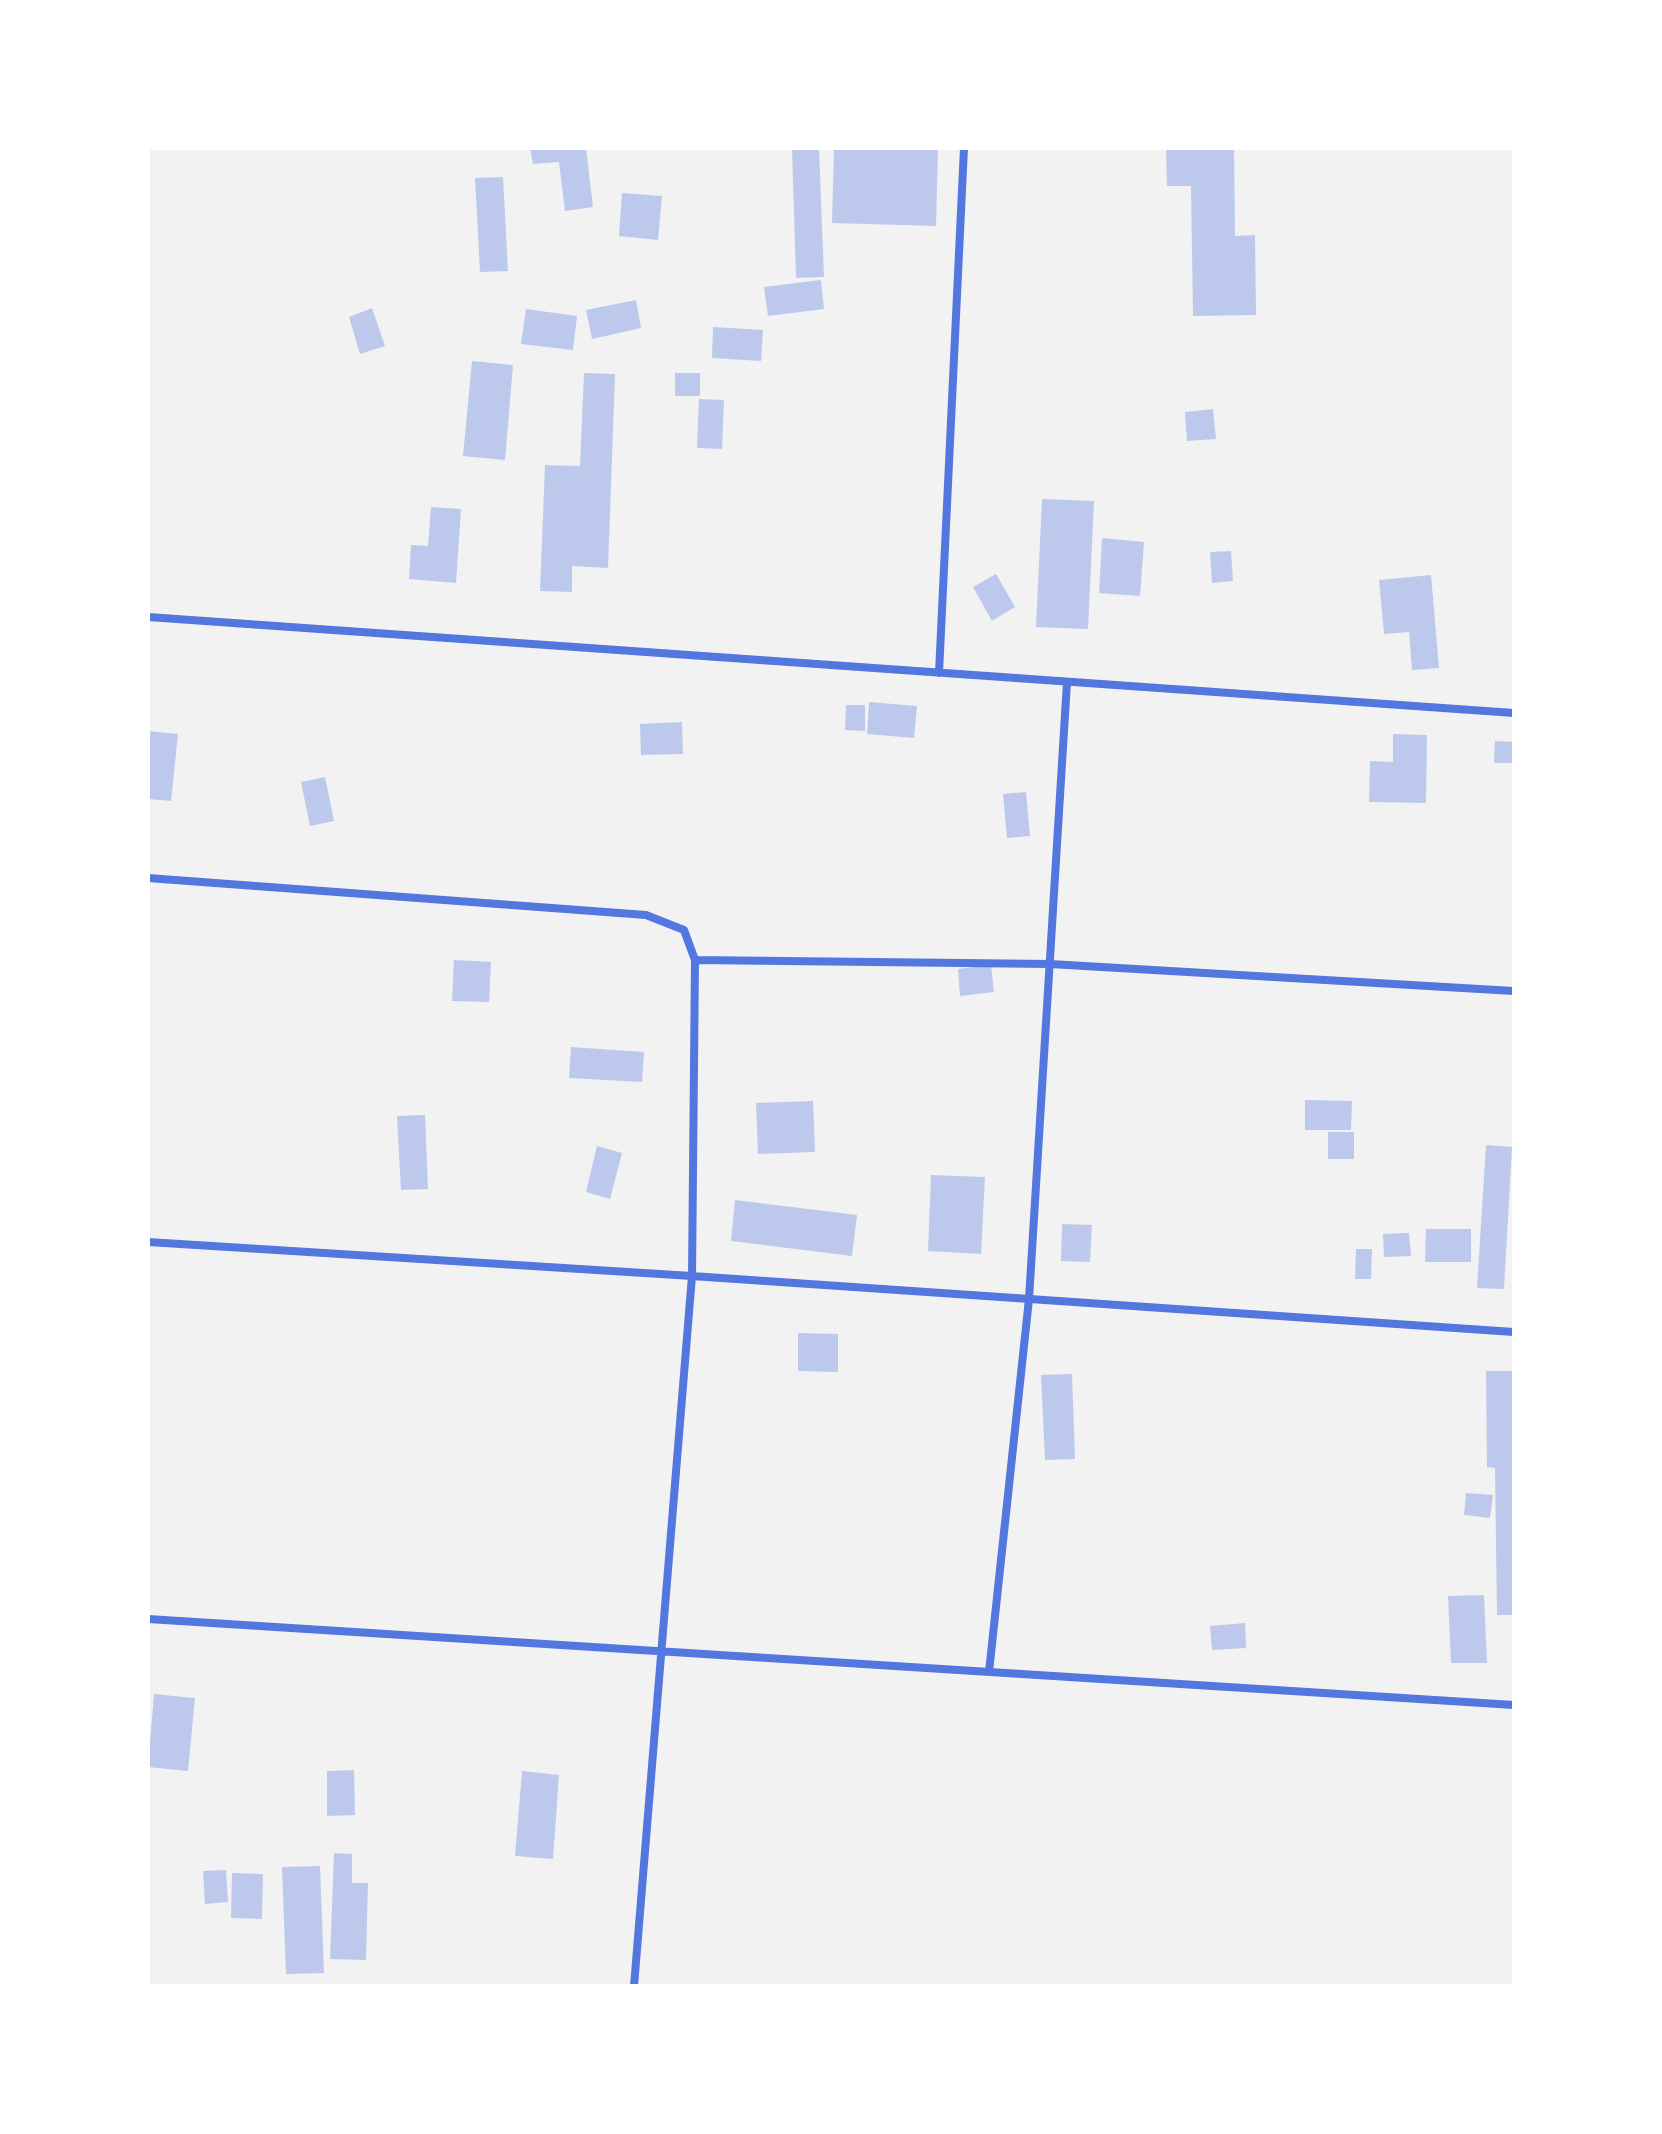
<!DOCTYPE html>
<html>
<head>
<meta charset="utf-8">
<style>
  body { margin:0 }
  #map { position:relative; width:1662px; height:2134px; overflow:hidden; background:#f2f2f2; font-family:Cabin,sans-serif }
  canvas { display:block }
  .frame { position:absolute; inset:0; border:150px solid #fff; pointer-events:none }
</style>
</head>
<body>
<div id="map">
<canvas width="1662" height="2134"></canvas>
<div class="frame"></div>
</div>
<script>
const g = document.querySelector('canvas').getContext('2d');
g.lineJoin = 'round';
function paint(path, color) {
  g.fillStyle = color;
  g.fill(path, 'evenodd');
}
function toPath(rows) {
  const path = new Path2D();
  for (const r of rows) {
    path.moveTo(r[0], r[1]);
    for (let i = 2; i < r.length; i += 2) path.lineTo(r[i], r[i + 1]);
  }
  return path;
}
function trace(path, color, width, dash) {
  g.strokeStyle = color;
  g.lineWidth = width;
  g.lineCap = dash ? 'butt' : 'round';
  g.setLineDash(dash || []);
  g.stroke(path);
}
const building = toPath([
  [530,148,586,148,593,207,565,211,559,162,533,164],
  [792,148,819,148,824,277,796,278],
  [834,148,938,148,936,226,832,223],
  [1166,148,1234,148,1235,236,1255,235,1256,315,1193,316,1191,186,1167,186],
  [503,177,508,271,480,272,475,178],
  [622,193,662,196,658,240,619,236],
  [821,280,824,309,768,316,764,287],
  [636,300,641,328,592,339,586,310],
  [372,308,385,346,360,354,349,317],
  [526,309,577,316,573,350,521,344],
  [713,327,763,330,761,361,712,358],
  [472,361,513,365,505,460,463,456],
  [584,373,615,374,608,568,572,566,572,592,540,591,545,465,580,466],
  [675,373,700,373,700,396,675,396],
  [699,399,724,400,722,449,697,448],
  [1213,409,1216,439,1187,441,1185,412],
  [1042,499,1094,501,1088,629,1036,627],
  [431,507,461,509,456,583,409,579,411,545,428,546],
  [1102,538,1144,542,1140,596,1099,593],
  [1231,551,1233,581,1212,583,1210,552],
  [996,574,1015,607,992,621,973,587],
  [1431,575,1439,668,1412,670,1409,632,1384,634,1379,580],
  [869,702,917,706,914,738,867,734],
  [846,705,865,705,865,731,845,730],
  [682,722,683,754,641,755,640,724],
  [148,731,178,734,171,801,148,799],
  [1393,734,1427,735,1426,803,1369,802,1370,761,1393,762],
  [1495,741,1514,742,1514,763,1494,763],
  [325,777,334,821,310,826,301,782],
  [1026,792,1030,836,1007,838,1003,794],
  [454,960,491,962,489,1002,452,1001],
  [991,965,994,992,960,996,958,969],
  [571,1047,644,1052,642,1082,569,1078],
  [1305,1100,1352,1101,1351,1130,1305,1130],
  [813,1101,815,1152,758,1154,756,1103],
  [425,1115,428,1189,401,1190,397,1116],
  [1328,1132,1354,1132,1354,1159,1328,1159],
  [1486,1145,1512,1147,1504,1289,1477,1288],
  [597,1146,622,1153,610,1199,586,1192],
  [931,1175,985,1177,981,1254,928,1251],
  [735,1200,857,1215,852,1256,731,1241],
  [1062,1224,1092,1225,1090,1262,1061,1261],
  [1426,1229,1471,1229,1471,1262,1425,1262],
  [1409,1233,1411,1256,1384,1257,1383,1234],
  [1356,1249,1372,1249,1371,1279,1355,1279],
  [798,1333,838,1334,838,1372,798,1371],
  [1486,1371,1514,1371,1514,1615,1497,1615,1495,1468,1487,1467],
  [1072,1374,1075,1459,1045,1460,1041,1375],
  [1466,1493,1493,1495,1490,1518,1464,1515],
  [1484,1595,1487,1663,1451,1663,1448,1596],
  [1245,1623,1246,1648,1212,1650,1210,1626],
  [154,1694,195,1698,188,1771,148,1767],
  [354,1770,355,1815,327,1816,327,1771],
  [522,1771,559,1775,553,1859,515,1856],
  [334,1853,352,1854,352,1883,368,1883,366,1960,330,1959],
  [320,1866,324,1973,286,1974,282,1867],
  [226,1870,228,1902,205,1904,203,1871],
  [232,1873,263,1874,262,1919,231,1918]
]);
const minor = toPath([
  [148,617,1514,713],
  [939,673,964,148],
  [148,878,646,915,684,930,695,960,692,1276,634,1986],
  [695,960,1050,964,1514,991],
  [148,1242,692,1276,1514,1332],
  [148,1619,1514,1705],
  [989,1672,1029,1299,1067,682]
]);
paint(building, '#bdc9ec');
trace(minor, '#5277de', 8);
</script>
</body>
</html>
